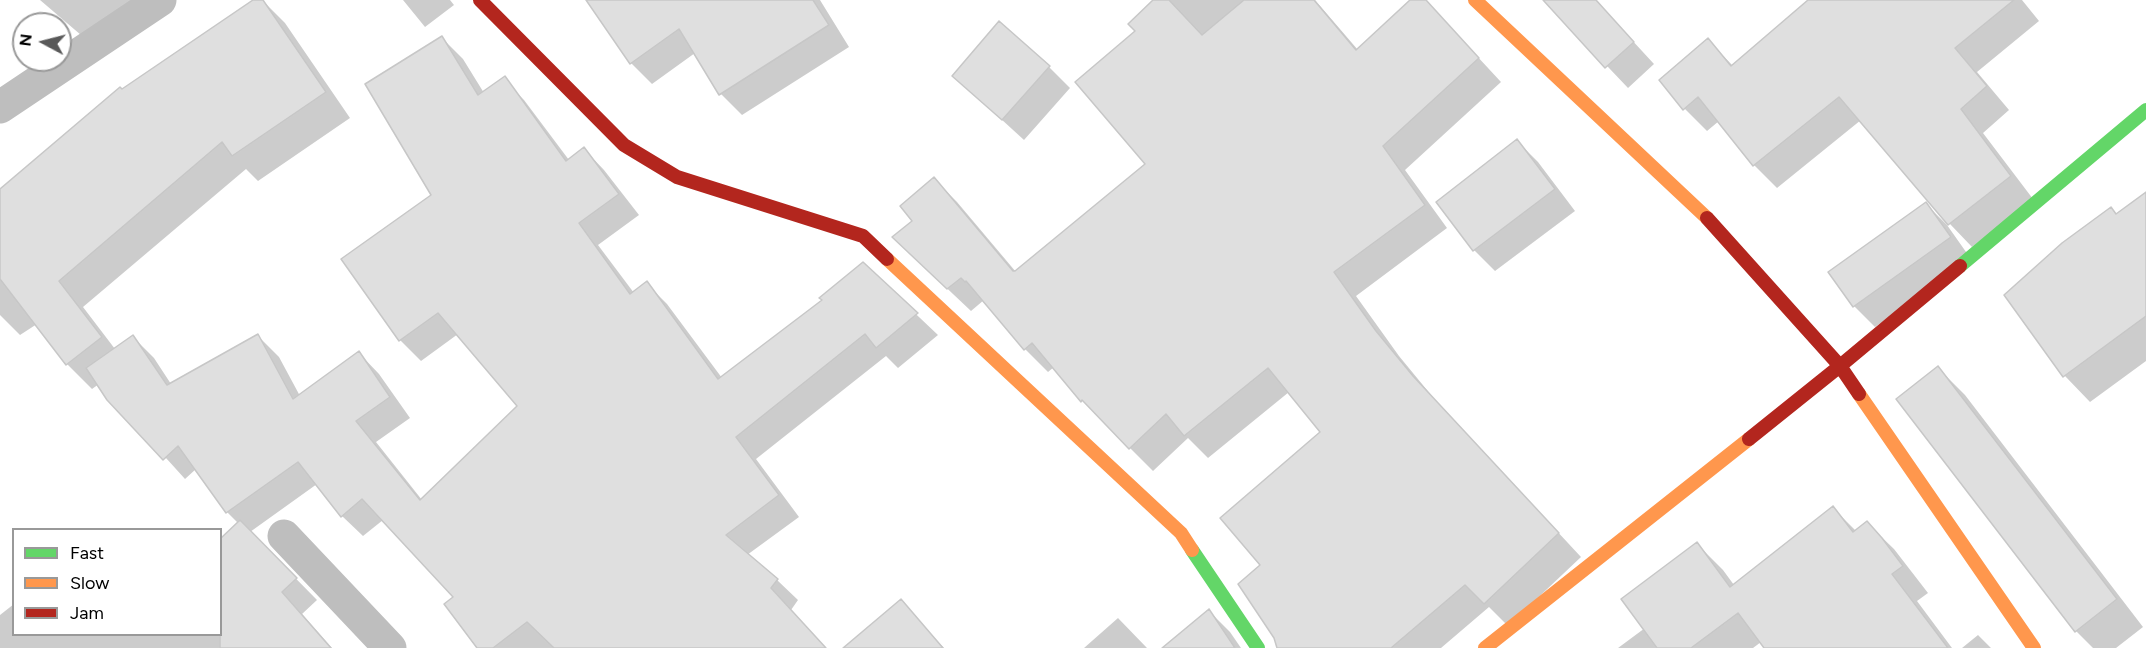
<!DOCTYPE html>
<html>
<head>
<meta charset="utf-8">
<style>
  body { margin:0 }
  #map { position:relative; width:2146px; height:648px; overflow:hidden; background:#fff; font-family:Figtree,sans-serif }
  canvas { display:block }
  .legend { position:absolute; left:12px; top:528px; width:210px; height:108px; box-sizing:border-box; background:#fff; border:2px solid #999; margin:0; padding:8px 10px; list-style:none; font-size:18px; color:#000 }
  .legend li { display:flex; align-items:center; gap:12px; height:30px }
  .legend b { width:30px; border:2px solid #999 }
  .north { position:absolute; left:12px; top:12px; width:60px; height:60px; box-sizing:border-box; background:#fff; border:2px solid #999; border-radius:50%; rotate:277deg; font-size:16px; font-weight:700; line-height:24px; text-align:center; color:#000 }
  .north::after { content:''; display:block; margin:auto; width:21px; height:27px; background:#595959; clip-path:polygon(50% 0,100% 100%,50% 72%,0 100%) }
</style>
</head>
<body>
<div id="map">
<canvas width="2146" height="648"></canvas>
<ul class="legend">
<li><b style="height:8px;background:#63d668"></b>Fast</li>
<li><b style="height:8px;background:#ff974d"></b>Slow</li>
<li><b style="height:8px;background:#b3261e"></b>Jam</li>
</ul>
<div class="north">N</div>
</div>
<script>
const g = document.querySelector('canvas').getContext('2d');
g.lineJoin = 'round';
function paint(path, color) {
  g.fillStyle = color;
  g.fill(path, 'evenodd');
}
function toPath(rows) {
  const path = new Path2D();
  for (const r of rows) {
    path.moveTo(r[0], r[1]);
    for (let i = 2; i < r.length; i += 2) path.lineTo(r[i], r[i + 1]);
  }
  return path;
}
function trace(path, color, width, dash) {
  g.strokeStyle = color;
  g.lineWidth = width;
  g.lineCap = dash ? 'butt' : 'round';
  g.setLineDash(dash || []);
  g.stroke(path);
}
const shadow = toPath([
  [40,0,147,0,102,53],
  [256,0,262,0,285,23,350,118,258,181,246,169,83,307,115,349,133,337,154,358,171,384,258,336,279,357,300,396,359,353,379,374,410,418,376,442,422,500,519,406,458,334,421,361,400,340,343,259,433,195,442,38,463,59,484,93,503,79,524,100,569,160,584,149,604,170,639,215,598,245,634,293,646,283,667,304,722,378,824,301,863,264,938,335,898,368,886,356,756,459,799,517,747,555,777,580,798,600,791,610,826,648,479,648,456,598,383,520,363,536,342,516,317,484,250,532,317,600,302,614,332,648,0,648,0,615,14,604,14,634,220,634,239,524,227,512,196,469,185,479,99,384,92,389,67,364,37,324,20,335,0,315,0,191,122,91],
  [403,0,450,0,454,5,425,27],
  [596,0,820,0,849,47,742,115,721,94,695,53,652,84,631,63],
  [1155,0,1315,0,1358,50,1412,0,1425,0,1501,82,1405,170,1447,228,1356,296,1399,356,1436,401,1581,557,1508,626,1489,607,1441,648,1278,648,1262,566,1322,433,1289,392,1208,458,1188,438,1153,471,1082,400,1054,367,1048,372,1025,349,984,300,971,311,917,260,915,221,934,179,957,202,1016,272,1147,164,1137,31],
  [1561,0,1595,0,1654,64,1628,88,1552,8],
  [1807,0,2022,0,2039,21,1977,72,2009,110,1983,133,2033,199,1972,247,1950,224,1861,120,1777,188,1754,165,1719,121,1707,131,1684,108,1708,40,1733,66,1808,2],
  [1049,67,1070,88,1024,140,954,76],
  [1517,141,1538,162,1575,211,1495,271,1474,250,1438,202],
  [2146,194,2146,361,2090,402,2065,376,2006,295],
  [1926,204,1947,225,1971,259,1875,327,1854,306],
  [1938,368,1965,395,2143,627,2116,648,2093,648,2076,631],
  [1833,508,1856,531,1867,523,1894,549,1928,593,1917,601,1952,648,1766,648,1761,642,1753,648,1618,648,1645,628,1697,544,1723,570,1734,585],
  [901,601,944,648,846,648],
  [1209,611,1230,632,1241,648,1165,648],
  [1118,618,1147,648,1084,648],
  [1978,635,1991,648,1962,648]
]);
const building = toPath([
  [253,0,263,0,326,92,232,156,222,142,59,281,102,337,66,365,0,279,0,189,120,87,122,89,253,0],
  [586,0,813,0,829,25,719,95,679,29,630,64,586,0],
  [1153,0,1169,0,1202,35,1244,0,1314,0,1356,50,1410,0,1426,0,1479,58,1383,146,1425,205,1334,272,1376,331,1413,376,1559,533,1484,604,1465,585,1391,648,1277,648,1274,638,1238,584,1260,565,1220,518,1320,432,1268,368,1184,436,1166,414,1129,449,1082,400,1081,402,1032,343,1024,350,966,281,965,282,961,278,947,289,892,237,912,221,900,206,934,177,1013,271,1015,271,1145,164,1075,82,1135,31,1128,24,1153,0],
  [1543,0,1596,0,1634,42,1605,68,1543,0],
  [1808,0,2014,0,1955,48,1987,86,1961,109,2011,176,1948,225,1839,97,1753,166,1698,97,1683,110,1659,80,1708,38,1731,66,1808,0],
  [999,21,1050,66,1002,120,952,76,999,21],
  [442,36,478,95,505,76,566,161,584,147,619,194,579,223,630,294,647,281,718,379,822,300,819,298,863,262,918,313,876,348,865,334,736,437,779,495,726,535,778,579,771,588,826,648,554,648,527,622,493,648,477,648,444,604,453,597,362,499,341,517,298,462,226,513,178,446,163,460,107,400,86,368,133,335,167,385,258,334,293,399,359,351,390,397,356,421,420,500,517,406,438,313,399,341,341,259,431,195,365,84,442,36],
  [1517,139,1555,189,1473,251,1436,202,1517,139],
  [2146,192,2146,316,2063,377,2004,295,2062,243,2111,207,2116,214,2146,192],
  [1926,202,1951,237,1853,307,1828,272,1926,202],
  [1938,366,2117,599,2075,632,1896,399,1938,366],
  [1833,506,1853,532,1867,521,1882,538,1903,566,1892,574,1948,648,1764,648,1738,613,1691,648,1657,648,1621,599,1697,542,1730,587,1833,506],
  [240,520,297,578,282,592,331,648,220,648,220,539,240,520],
  [901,599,943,648,843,648,901,599],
  [1209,609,1235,648,1162,648,1209,609]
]);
const street = toPath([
  [0,107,160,0],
  [284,536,390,648]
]);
const fast = toPath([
  [1960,266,2146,110],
  [1192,550,1258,648]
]);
const slow = toPath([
  [1475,0,1707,218],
  [887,259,1181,533,1192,550],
  [1859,394,2034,648],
  [1485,648,1749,439]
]);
const jam = toPath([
  [480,0,624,145,677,177,863,236,887,259],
  [1707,218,1840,366,1859,394],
  [1749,439,1840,366,1960,266]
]);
paint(shadow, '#0003');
paint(building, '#dfdfdf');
trace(building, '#c7c7c7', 1.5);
trace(street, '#bebebe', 33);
trace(fast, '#63d668', 14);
trace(slow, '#ff974d', 14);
trace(jam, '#b3261e', 14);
</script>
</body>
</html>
